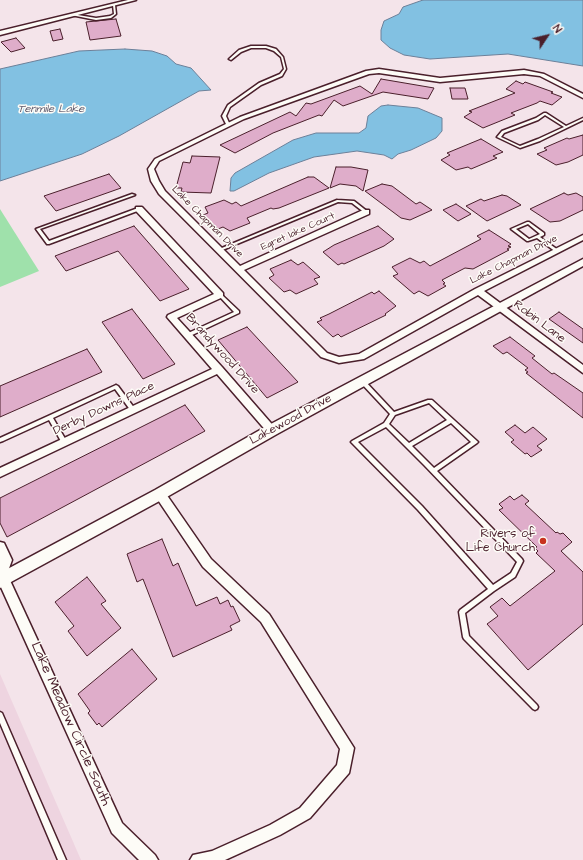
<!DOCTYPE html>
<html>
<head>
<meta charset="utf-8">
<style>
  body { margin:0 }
  #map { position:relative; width:583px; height:860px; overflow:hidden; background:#f4e4ea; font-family:"Architects Daughter",sans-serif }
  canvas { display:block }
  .north { position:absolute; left:527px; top:16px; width:40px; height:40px; -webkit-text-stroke:3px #fdfcf7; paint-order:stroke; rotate:55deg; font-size:11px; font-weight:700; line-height:16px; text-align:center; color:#4a1f2b }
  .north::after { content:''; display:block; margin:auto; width:14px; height:18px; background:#4a1f2b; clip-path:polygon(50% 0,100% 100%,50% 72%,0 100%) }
</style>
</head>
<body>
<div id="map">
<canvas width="583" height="860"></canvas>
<div class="north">N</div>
</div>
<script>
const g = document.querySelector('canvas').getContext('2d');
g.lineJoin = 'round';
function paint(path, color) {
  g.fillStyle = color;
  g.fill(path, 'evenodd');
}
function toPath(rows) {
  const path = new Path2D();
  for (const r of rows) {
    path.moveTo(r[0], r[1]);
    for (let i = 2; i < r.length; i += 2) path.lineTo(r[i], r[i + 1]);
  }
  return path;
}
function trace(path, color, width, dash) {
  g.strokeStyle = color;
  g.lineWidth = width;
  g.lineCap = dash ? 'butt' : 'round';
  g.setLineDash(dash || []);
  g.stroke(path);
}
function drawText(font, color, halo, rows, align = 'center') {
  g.font = font + ' "Architects Daughter",sans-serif';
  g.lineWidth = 3;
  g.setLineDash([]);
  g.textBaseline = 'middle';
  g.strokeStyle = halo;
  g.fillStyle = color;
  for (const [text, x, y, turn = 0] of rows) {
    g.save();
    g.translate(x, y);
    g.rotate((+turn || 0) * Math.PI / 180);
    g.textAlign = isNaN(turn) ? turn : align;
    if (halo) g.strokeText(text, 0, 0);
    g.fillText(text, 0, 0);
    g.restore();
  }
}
const built = toPath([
  [0,674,81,860,0,860]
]);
const green = toPath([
  [0,209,39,271,0,287]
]);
const water = toPath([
  [423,0,583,0,583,66,508,54,430,59,404,55,390,48,381,40,381,30,384,21,399,14,403,7,423,0],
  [125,49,152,51,167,56,176,64,191,68,211,90,199,91,119,136,82,154,0,181,0,69,79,51,125,49],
  [388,105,418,108,442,118,442,131,436,138,411,150,398,154,392,159,384,155,357,151,314,157,269,173,234,191,230,191,231,178,235,173,293,140,316,133,359,133,366,128,368,116,381,106,388,105]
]);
const building = toPath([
  [116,19,121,36,90,40,86,22,116,19],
  [60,29,63,39,53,41,50,31,60,29],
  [16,38,25,48,11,52,1,42,16,38],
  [381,79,434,88,428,99,383,92,343,106,334,100,322,116,319,115,273,133,235,153,220,145,290,112,296,116,306,103,311,104,360,86,372,94,381,79],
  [516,81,523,84,525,82,553,92,551,93,562,97,552,105,540,101,537,103,511,113,515,115,483,128,464,117,472,112,469,111,515,93,506,89,516,81],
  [450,88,465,88,468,99,452,99,450,88],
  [583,135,583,155,568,162,556,165,537,154,547,150,544,148,567,138,569,139,583,135],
  [481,139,503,152,493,156,497,158,471,169,468,167,456,170,441,160,450,155,447,153,481,139],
  [192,156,220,157,211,193,181,192,182,188,176,188,183,162,190,163,192,156],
  [336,167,351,167,368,170,363,191,356,186,340,184,330,188,336,167],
  [109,174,121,188,56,211,44,196,109,174],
  [308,177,314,177,329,188,279,208,273,209,271,208,247,218,250,223,230,231,223,227,218,229,203,215,208,213,205,207,224,200,232,204,236,202,241,206,308,177],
  [382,184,392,186,416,204,420,202,432,210,410,220,401,218,365,191,382,184],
  [564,193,568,195,576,193,583,197,583,210,560,221,550,222,530,209,564,193],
  [502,195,507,196,521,205,487,221,466,206,481,199,484,201,502,195],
  [456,204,471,214,458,221,443,210,456,204],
  [134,226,189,289,160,301,118,251,66,271,55,256,134,226],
  [378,226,394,239,384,246,344,264,342,263,338,265,323,252,334,245,378,226],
  [489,230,511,244,508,246,511,247,507,249,509,250,473,269,465,268,442,280,445,283,443,284,446,286,428,296,419,291,414,294,393,276,398,274,392,267,410,258,420,263,424,261,430,266,481,239,477,236,489,230],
  [291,260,298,265,303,262,320,277,314,279,318,284,296,294,290,290,284,292,269,278,274,275,270,269,291,260],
  [379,291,396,306,385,314,386,315,341,337,338,334,333,337,317,322,322,320,320,318,329,314,372,292,374,294,379,291],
  [132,309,175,364,143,379,102,322,132,309],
  [559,312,583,329,583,343,549,319,559,312],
  [247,327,298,382,267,398,218,340,247,327],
  [510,337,535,356,532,358,552,374,554,373,583,393,583,418,526,373,528,372,525,370,528,368,507,352,503,354,493,346,510,337],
  [87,349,102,372,0,417,0,386,87,349],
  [185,405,205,431,7,537,0,523,0,498,185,405],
  [515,425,525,433,533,427,547,439,537,446,542,450,531,457,527,453,525,454,511,442,514,440,505,432,515,425],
  [522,495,529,501,525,504,556,533,557,532,560,534,563,533,572,542,561,551,583,572,583,624,528,670,487,624,498,616,490,607,502,598,510,606,555,571,536,553,538,551,535,548,537,547,499,510,503,508,499,504,510,496,514,500,522,495],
  [162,539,173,566,178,563,196,606,217,597,220,604,228,600,231,607,233,606,240,621,230,626,232,630,173,657,143,579,137,582,127,554,162,539],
  [87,577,106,601,101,604,121,628,87,656,68,631,74,626,55,602,87,577],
  [132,649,157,679,102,727,99,723,97,725,88,713,90,711,78,694,132,649]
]);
const service = toPath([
  [114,4,115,5,116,14,111,18,96,20,71,15,72,14,96,18,110,16,114,14,113,5,114,4],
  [251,46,266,46,276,49,283,57,286,69,282,76,261,85,230,107,226,116,230,125,227,126,222,116,228,105,259,83,280,74,284,69,281,57,274,51,266,48,251,48,241,52,231,60,229,59,239,50,251,46],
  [544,113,546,113,566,126,583,118,583,120,540,141,520,148,497,137,502,131,536,118,544,113],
  [545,115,564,127,538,139,520,146,501,137,504,133,538,120,545,115],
  [132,194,135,195,40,229,49,241,138,208,140,208,140,210,49,244,47,244,36,229,132,194],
  [337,200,354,201,368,212,366,213,365,213,352,203,338,202,220,251,219,251,217,250,337,200],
  [527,222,529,222,544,233,544,235,540,237,558,250,558,252,556,252,537,238,528,241,527,241,511,229,527,222],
  [528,224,540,234,529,239,516,229,528,224],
  [219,294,221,294,239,311,239,313,190,336,186,336,186,334,234,312,219,296,219,294],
  [362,379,364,380,394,412,428,400,432,400,477,441,478,442,477,443,437,471,522,559,523,561,515,577,494,591,465,613,469,636,537,705,538,707,537,709,535,710,533,709,464,639,463,637,459,612,460,610,488,589,418,510,352,443,351,442,352,441,384,423,390,414,360,382,360,380,362,379],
  [429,403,447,420,409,443,389,424,395,415,429,403],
  [451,423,471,442,434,468,412,446,451,423],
  [386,427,424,465,517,562,511,573,493,585,422,506,358,442,386,427],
  [116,385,118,386,135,409,135,411,131,411,115,389,53,418,67,442,66,443,62,443,49,420,3,441,0,442,0,438,116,385],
  [0,712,2,713,66,860,58,860,0,723,0,712]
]);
const minor = toPath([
  [128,0,136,0,0,35,0,31,128,0],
  [379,69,440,78,524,70,544,74,583,94,583,98,540,76,524,74,440,82,379,73,369,74,244,119,159,161,154,169,159,181,165,191,240,266,363,210,369,210,369,214,244,270,327,353,339,357,359,354,475,289,583,235,583,240,484,291,583,365,583,373,478,295,364,359,339,363,321,357,159,194,151,181,148,169,155,159,240,117,366,71,379,69],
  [136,207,142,207,223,293,223,297,177,318,222,367,277,430,276,433,272,434,268,433,217,374,0,477,0,468,212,369,167,317,168,315,214,294,136,211,136,207],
  [160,489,164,491,211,559,269,614,354,748,349,773,310,818,280,835,225,860,190,860,193,855,212,851,270,825,300,808,337,765,340,749,261,622,203,567,156,497,155,494,156,491,160,489],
  [0,542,4,543,12,560,7,574,122,823,155,855,158,860,139,860,112,833,0,585,0,542]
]);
const tertiary = toPath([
  [583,259,583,266,277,434,165,498,0,588,0,573,155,490,267,426,583,259]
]);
const markers = [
  [543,541,4,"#c8321e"]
];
const farStreetnames = [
  ["Lake Chapman Drive",207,222,45],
  ["Egret lake Court",298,232,-24],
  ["Lake Chapman Drive",514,260,-27]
];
const farWaternames = [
  ["Tenmile Lake",51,110]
];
const streetNames = [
  ["Robin Lane",539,322,37],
  ["Brandywood Drive",222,354,48],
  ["Derby Downs Place",104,409,-25],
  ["Lakewood Drive",291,420,-29]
];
const poiNames = [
  ["Rivers of",535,534],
  ["Life Church",535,548]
];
const nearStreetnames = [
  ["Lake Meadow Circle South",70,724,66]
];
paint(built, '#eed4e0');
paint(green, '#9fe1ab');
paint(water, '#82c1e2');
trace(water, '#6c8099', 1);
paint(building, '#dfadca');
trace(building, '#4a1f2b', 1);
trace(service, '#4a1f2b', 3);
trace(minor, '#4a1f2b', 3);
trace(tertiary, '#4a1f2b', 3);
paint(service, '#fdfcf7');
paint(minor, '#fdfcf7');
paint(tertiary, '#fdfcf7');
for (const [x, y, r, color] of markers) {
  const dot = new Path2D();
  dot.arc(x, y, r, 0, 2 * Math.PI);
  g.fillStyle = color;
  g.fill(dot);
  trace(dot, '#fdfcf7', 1.5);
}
drawText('10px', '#4a1f2b', '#fdfcf7', farStreetnames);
drawText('italic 11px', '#5e586b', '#fdfcf7', farWaternames);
drawText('12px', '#4a1f2b', '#fdfcf7', streetNames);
drawText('12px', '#4a1f2b', '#fdfcf7', poiNames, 'right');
drawText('14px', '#4a1f2b', '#fdfcf7', nearStreetnames);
</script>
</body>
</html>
